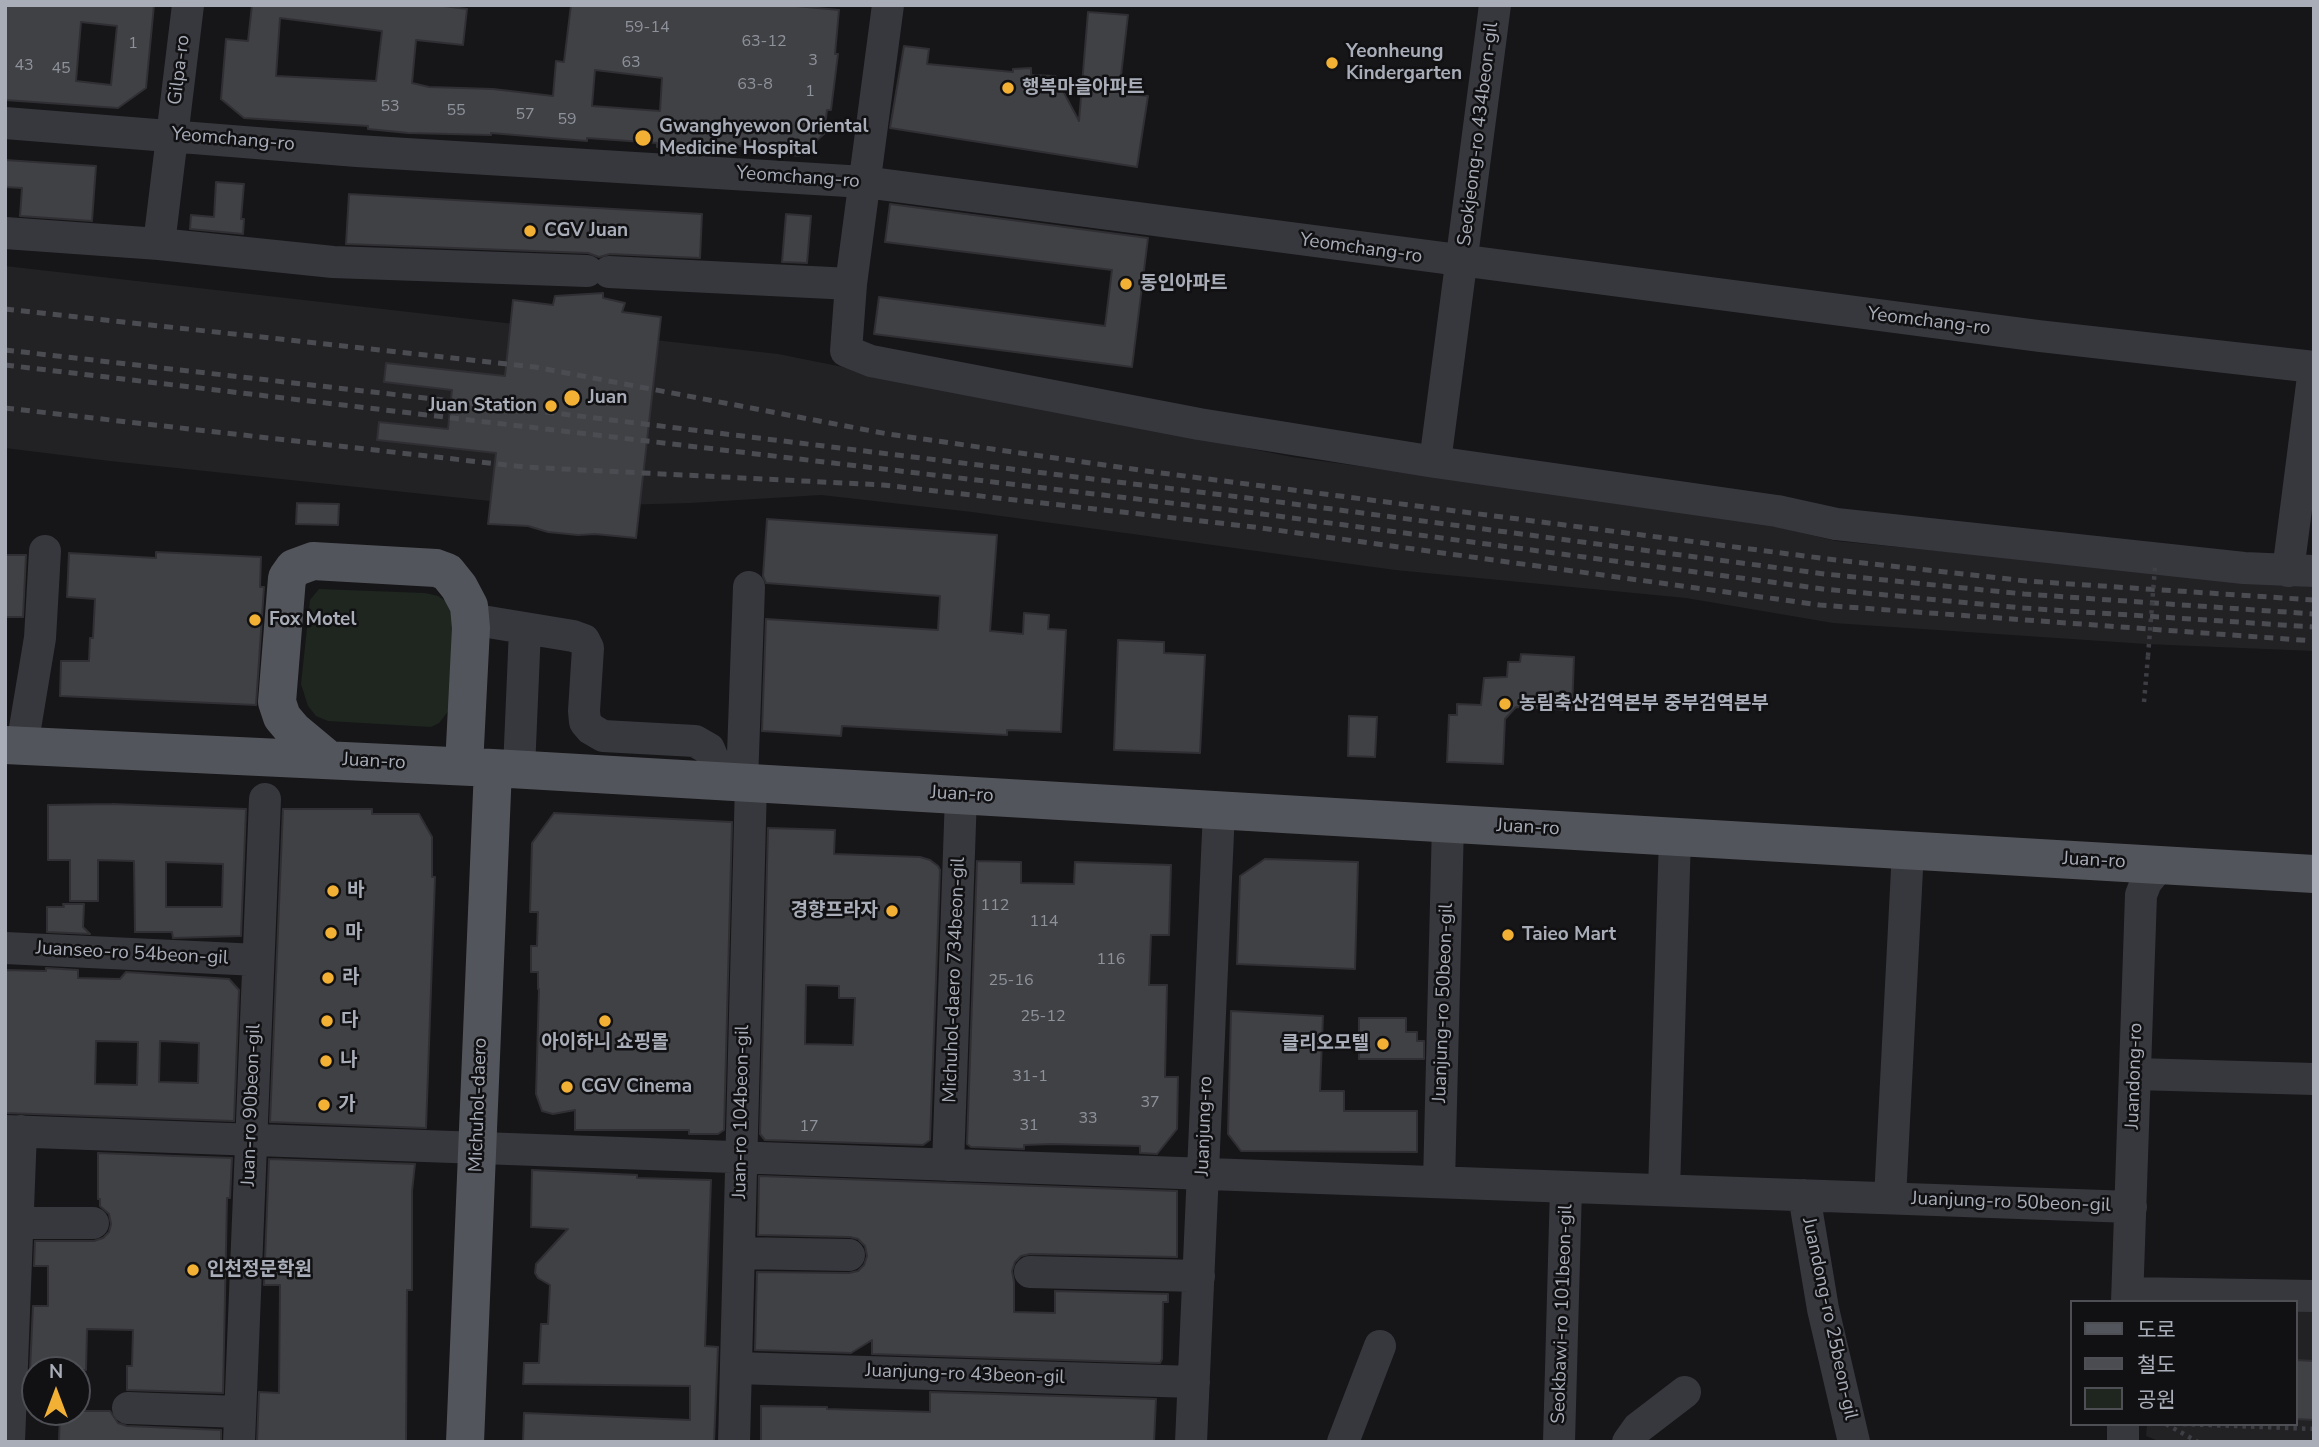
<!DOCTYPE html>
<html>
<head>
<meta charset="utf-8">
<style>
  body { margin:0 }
  #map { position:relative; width:2319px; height:1447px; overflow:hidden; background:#161618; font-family:"Nunito Sans","Noto Sans KR",sans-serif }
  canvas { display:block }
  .frame { position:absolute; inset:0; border:7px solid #a8adb8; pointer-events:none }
  .legend { position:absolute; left:2070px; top:1300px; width:228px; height:126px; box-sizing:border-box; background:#111113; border:2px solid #4d4f55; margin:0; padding:9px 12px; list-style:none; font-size:21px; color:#a8adb8 }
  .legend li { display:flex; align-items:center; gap:14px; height:35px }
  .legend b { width:35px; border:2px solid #4d4f55 }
  .north { position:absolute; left:21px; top:1356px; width:70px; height:70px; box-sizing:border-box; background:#111113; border:2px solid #4d4f55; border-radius:50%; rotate:0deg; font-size:19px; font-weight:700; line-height:28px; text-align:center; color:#a8adb8 }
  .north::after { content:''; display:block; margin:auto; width:24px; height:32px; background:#f2b134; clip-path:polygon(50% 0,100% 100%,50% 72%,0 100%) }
</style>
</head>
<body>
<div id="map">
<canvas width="2319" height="1447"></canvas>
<div class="frame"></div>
<ul class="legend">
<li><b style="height:9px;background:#53555c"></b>도로</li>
<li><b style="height:9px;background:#4a4c52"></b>철도</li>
<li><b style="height:19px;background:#1e261f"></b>공원</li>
</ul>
<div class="north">N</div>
</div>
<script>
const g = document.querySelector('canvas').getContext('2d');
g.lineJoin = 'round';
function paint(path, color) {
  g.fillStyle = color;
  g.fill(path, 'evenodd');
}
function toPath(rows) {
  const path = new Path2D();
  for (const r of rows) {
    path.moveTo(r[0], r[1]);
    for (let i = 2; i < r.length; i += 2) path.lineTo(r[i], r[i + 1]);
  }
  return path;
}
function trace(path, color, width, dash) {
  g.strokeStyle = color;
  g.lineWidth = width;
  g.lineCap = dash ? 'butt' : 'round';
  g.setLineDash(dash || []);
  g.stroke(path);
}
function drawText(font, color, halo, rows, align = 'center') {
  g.font = font + ' "Nunito Sans","Noto Sans KR",sans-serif';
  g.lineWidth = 5;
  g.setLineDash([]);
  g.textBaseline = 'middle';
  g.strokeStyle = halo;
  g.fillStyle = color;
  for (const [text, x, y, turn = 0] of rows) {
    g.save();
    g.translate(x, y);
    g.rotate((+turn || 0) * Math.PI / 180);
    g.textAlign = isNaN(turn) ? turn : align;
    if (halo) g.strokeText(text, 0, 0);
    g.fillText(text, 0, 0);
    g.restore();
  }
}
const built = toPath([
  [5,266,778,354,1292,457,1740,518,1836,541,2314,587,2314,651,2146,644,1833,623,1686,598,1395,570,972,512,821,495,690,503,547,507,110,461,5,448],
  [2296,1308,2314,1309,2314,1442,2161,1442,2146,1436,2147,1424,2296,1424]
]);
const green = toPath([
  [319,589,425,593,438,596,447,602,453,610,450,709,439,723,431,727,328,721,316,716,308,706,301,684,310,600]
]);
const building = toPath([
  [5,5,154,5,146,88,118,108,5,100,5,5],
  [81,22,117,26,111,85,76,81,81,22],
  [252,5,436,5,467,9,463,45,416,40,412,83,429,87,493,89,553,96,556,61,564,62,571,5,785,5,839,10,835,54,838,54,831,110,827,110,824,134,799,156,768,152,768,149,709,143,708,151,657,147,657,143,587,138,587,141,491,133,491,135,408,133,368,129,368,126,244,118,221,99,226,39,248,41,252,5],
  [280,18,382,31,376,81,276,76,280,18],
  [595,70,662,78,660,111,592,106,595,70],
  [1088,12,1128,15,1119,93,1148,96,1137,167,890,128,904,46,929,49,927,64,1013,72,1013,69,1031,68,1031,75,1055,76,1079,121,1088,12],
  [5,160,96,166,92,221,20,216,22,188,5,187,5,160],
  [216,182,244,184,241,219,244,219,243,234,190,229,191,215,214,217,216,182],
  [349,194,702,214,700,258,610,254,599,257,588,253,346,244,349,194],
  [890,204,1148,238,1132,367,874,334,879,297,1105,326,1112,270,885,242,890,204],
  [786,214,811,216,807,263,782,262,786,214],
  [603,293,603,298,625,303,622,312,661,317,636,538,595,534,578,535,548,532,528,526,488,524,496,453,377,440,379,422,448,429,452,390,384,382,386,363,505,376,513,300,553,305,555,296,603,293],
  [297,503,339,504,338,525,296,524,297,503],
  [767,519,997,535,990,631,1023,634,1024,613,1049,615,1048,629,1066,630,1061,732,1007,730,1007,735,842,726,841,736,762,731,766,619,938,630,940,596,766,583,763,576,767,519],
  [156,552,261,557,260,587,264,587,256,705,60,696,61,661,89,661,90,638,93,638,95,599,67,597,69,553,156,558,156,552],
  [5,555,26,555,23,617,5,617,5,555],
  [1118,640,1164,642,1164,653,1205,655,1200,753,1114,750,1118,640],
  [1521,654,1574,657,1572,710,1516,707,1505,719,1503,764,1447,762,1449,715,1457,715,1457,704,1481,705,1484,678,1507,677,1508,662,1520,662,1521,654],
  [1349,716,1377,717,1375,757,1348,756,1349,716],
  [112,804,246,809,241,936,173,938,172,932,135,932,134,861,98,860,98,901,70,901,70,860,48,860,48,805,112,804],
  [166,862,223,864,222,907,166,907,166,862],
  [283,809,372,809,372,814,419,814,432,837,432,877,435,877,426,1128,270,1122,283,809],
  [554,813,732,822,724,1130,718,1134,689,1134,689,1130,575,1130,575,1110,553,1114,542,1111,536,1094,539,989,538,989,538,972,531,972,531,946,537,946,538,912,530,912,532,843,554,813],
  [768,828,835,830,834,854,920,857,930,860,938,866,940,870,930,1140,923,1145,765,1140,760,1134,768,828],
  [806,985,839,986,839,998,855,998,853,1045,805,1044,806,985],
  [1265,859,1358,862,1355,969,1237,964,1240,876,1265,859],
  [977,861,1021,862,1021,883,1074,884,1075,862,1171,865,1169,935,1151,935,1149,985,1167,985,1165,1077,1178,1077,1177,1129,1157,1154,1140,1153,1140,1146,1052,1144,1024,1145,1024,1149,971,1147,967,1144,977,861],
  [63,904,84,904,83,927,90,934,47,932,47,907,64,907,63,904],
  [46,968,78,970,78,978,120,979,126,972,229,979,239,990,234,1121,5,1113,5,970,46,971,46,968],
  [96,1041,138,1042,137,1085,95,1084,96,1041],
  [160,1041,199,1043,198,1083,159,1082,160,1041],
  [1231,1011,1323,1016,1320,1091,1344,1091,1344,1111,1417,1111,1417,1152,1241,1151,1228,1134,1231,1011],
  [1359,1018,1406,1018,1406,1032,1417,1032,1417,1041,1424,1041,1424,1059,1359,1059,1359,1018],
  [98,1153,232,1158,230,1198,227,1198,223,1393,127,1390,127,1366,132,1366,133,1330,87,1329,86,1370,30,1370,33,1306,48,1306,48,1266,34,1266,35,1241,94,1241,103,1238,109,1232,111,1224,109,1214,100,1206,100,1199,98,1199,98,1153],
  [269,1159,415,1164,412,1191,412,1290,407,1290,406,1442,257,1442,259,1392,279,1393,280,1285,264,1285,269,1159],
  [532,1170,637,1175,637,1178,711,1180,705,1346,718,1347,714,1442,523,1442,524,1413,690,1420,690,1386,523,1384,524,1363,539,1363,541,1324,548,1324,550,1285,538,1278,535,1273,536,1264,568,1229,531,1227,532,1170],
  [759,1176,1177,1191,1177,1257,1030,1254,1021,1256,1015,1262,1012,1271,1014,1282,1014,1312,1055,1313,1055,1291,1168,1294,1168,1302,1163,1302,1162,1359,1160,1363,872,1354,872,1340,851,1353,755,1350,757,1272,849,1273,858,1271,864,1265,867,1256,865,1246,858,1239,850,1237,758,1235,759,1176],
  [2296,1360,2314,1361,2314,1420,2296,1419,2296,1360],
  [930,1392,1156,1399,1154,1442,761,1442,761,1406,827,1407,827,1409,930,1412,930,1392],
  [77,1411,110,1411,118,1423,127,1426,221,1430,221,1442,59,1442,60,1412,77,1411]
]);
const path = toPath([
  [2144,702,2148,656],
  [2166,1424,2198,1442],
  [2183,1424,2314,1429]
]);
const minor = toPath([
  [888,5,851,284,846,351,871,361,1199,424,1435,462,1495,5],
  [5,123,357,151,864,182,2039,336,2314,367],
  [5,233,159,244,333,262,587,271],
  [159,244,188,5],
  [609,272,851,284],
  [1435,462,1777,511,1836,524,2244,568,2314,571],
  [2288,571,2314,369],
  [470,619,573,636,584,640,588,648,584,711,585,722,591,729,603,736,695,741,709,749,722,781],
  [22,746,40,638,45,551],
  [519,769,525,629],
  [742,782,749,587],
  [5,948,258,960],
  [2135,1074,2314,1079],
  [5,1131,2131,1207],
  [948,1165,961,795],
  [1439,1182,1448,823],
  [1664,1190,1675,837],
  [1804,1195,1823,1309,1854,1442],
  [1890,1198,1908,850],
  [17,1223,93,1223],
  [739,1253,849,1255],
  [1030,1272,1199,1276],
  [2128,1293,2314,1296],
  [2127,1302,2141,895,2146,882,2160,865],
  [736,1368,1194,1382],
  [128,1408,240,1412],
  [9,1442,21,1131],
  [239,1442,265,799],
  [734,1442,751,783],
  [1191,1442,1219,810],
  [1343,1442,1380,1346],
  [1559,1442,1566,1187],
  [1628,1442,1638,1428,1685,1392],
  [2123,1442,2123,1424]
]);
const major = toPath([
  [5,745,493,768,2314,874],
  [329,760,293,730,282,717,277,702,287,578,294,568,313,561,436,568,447,572,459,587,469,606,471,628,464,766],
  [465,1442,493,768]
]);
const rail = toPath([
  [5,309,535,367,888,434,1146,471,1828,559,2026,581,2314,600],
  [5,350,530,410,1256,499,1825,574,2024,594,2314,614],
  [5,365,1255,513,1823,589,2022,608,2314,627],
  [5,408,524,467,883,485,1254,527,1820,605,2314,641]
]);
const pathBridge = toPath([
  [2148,656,2155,567]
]);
const markers = [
  [1332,63,7,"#f2b134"],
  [1008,88,7,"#f2b134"],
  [643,138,9,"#f2b134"],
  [530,231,7,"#f2b134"],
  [1126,284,7,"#f2b134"],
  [572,398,9,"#f2b134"],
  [551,406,7,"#f2b134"],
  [255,620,7,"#f2b134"],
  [1505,704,7,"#f2b134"],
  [333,891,7,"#f2b134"],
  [892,911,7,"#f2b134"],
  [331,933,7,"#f2b134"],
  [1508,935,7,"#f2b134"],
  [328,978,7,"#f2b134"],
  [327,1021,7,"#f2b134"],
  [605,1021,7,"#f2b134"],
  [1383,1044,7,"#f2b134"],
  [326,1061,7,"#f2b134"],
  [567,1087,7,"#f2b134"],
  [324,1105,7,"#f2b134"],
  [193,1270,7,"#f2b134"]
];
const numberNames = [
  ["59-14",647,28],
  ["63-12",764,42],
  ["1",133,44],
  ["3",813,61],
  ["63",631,63],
  ["43",24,66],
  ["45",61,69],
  ["63-8",755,85],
  ["1",810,92],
  ["53",390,107],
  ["55",456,111],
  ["57",525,115],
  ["59",567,120],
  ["112",995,906],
  ["114",1044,922],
  ["116",1111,960],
  ["25-16",1011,981],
  ["25-12",1043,1017],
  ["31-1",1030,1077],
  ["37",1150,1103],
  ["33",1088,1119],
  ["31",1029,1126],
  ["17",809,1127]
];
const poiNames = [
  ["Yeonheung",1346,52],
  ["Kindergarten",1346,74],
  ["행복마을아파트",1022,88],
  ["Gwanghyewon Oriental",659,127],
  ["Medicine Hospital",659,149],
  ["CGV Juan",544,231],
  ["동인아파트",1140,284],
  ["Juan",588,398],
  ["Juan Station",537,406,"right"],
  ["Fox Motel",269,620],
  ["농림축산검역본부 중부검역본부",1519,704],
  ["바",347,891],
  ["경향프라자",878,911,"right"],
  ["마",345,933],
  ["Taieo Mart",1522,935],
  ["라",342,978],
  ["다",341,1021],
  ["아이하니 쇼핑몰",605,1043,"center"],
  ["클리오모텔",1369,1044,"right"],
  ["나",340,1061],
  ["CGV Cinema",581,1087],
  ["가",338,1105],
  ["인천정문학원",207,1270]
];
const streetNames = [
  ["Gilpa-ro",180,70,-83],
  ["Seokjeong-ro 434beon-gil",1479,134,-83],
  ["Yeomchang-ro",233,140,5],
  ["Yeomchang-ro",798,178,4],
  ["Yeomchang-ro",1361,249,8],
  ["Yeomchang-ro",1929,322,7],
  ["Juan-ro",374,762,3],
  ["Juan-ro",962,795,3],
  ["Juan-ro",1528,828,3],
  ["Juan-ro",2094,861,3],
  ["Juanseo-ro 54beon-gil",132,954,3],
  ["Michuhol-daero 734beon-gil",955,980,-88],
  ["Juanjung-ro 50beon-gil",1444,1003,-88],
  ["Juandong-ro",2135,1076,-88],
  ["Juan-ro 90beon-gil",252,1105,-88],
  ["Michuhol-daero",479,1105,-88],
  ["Juan-ro 104beon-gil",742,1112,-89],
  ["Juanjung-ro",1205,1126,-88],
  ["Juanjung-ro 50beon-gil",2011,1203,2],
  ["Seokbawi-ro 101beon-gil",1563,1314,-88],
  ["Juandong-ro 25beon-gil",1829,1319,78],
  ["Juanjung-ro 43beon-gil",965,1375,2]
];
paint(built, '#222225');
paint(green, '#1e261f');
paint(building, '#404145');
trace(building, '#303034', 2);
trace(path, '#3d3f44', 4.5, [3.5, 5]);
trace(minor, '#37383d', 32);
trace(major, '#53555c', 38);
trace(rail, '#4a4c52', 5, [9, 7]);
trace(pathBridge, '#3d3f44', 4.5, [3.5, 5]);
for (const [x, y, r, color] of markers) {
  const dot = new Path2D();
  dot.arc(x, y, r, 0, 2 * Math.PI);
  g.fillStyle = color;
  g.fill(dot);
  trace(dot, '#111113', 2.5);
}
drawText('16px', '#8e929b', null, numberNames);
drawText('bold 19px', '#a8adb8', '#111113', poiNames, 'left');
drawText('19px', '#a8adb8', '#111113', streetNames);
</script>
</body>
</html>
